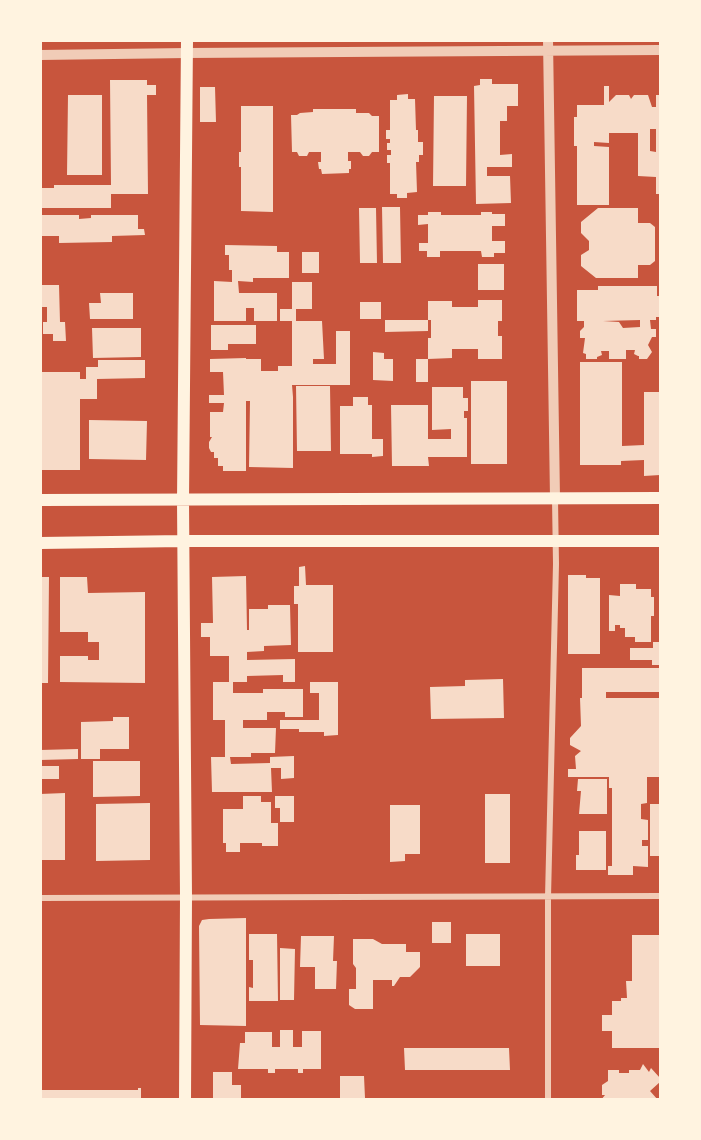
<!DOCTYPE html>
<html>
<head>
<meta charset="utf-8">
<style>
  body { margin:0 }
  #map { position:relative; width:701px; height:1140px; overflow:hidden; background:#c8553d; font-family:Spectral,serif }
  canvas { display:block }
  .frame { position:absolute; inset:0; border:42px solid #fff3e0; pointer-events:none }
</style>
</head>
<body>
<div id="map">
<canvas width="701" height="1140"></canvas>
<div class="frame"></div>
</div>
<script>
const g = document.querySelector('canvas').getContext('2d');
g.lineJoin = 'round';
function paint(path, color) {
  g.fillStyle = color;
  g.fill(path, 'evenodd');
}
function toPath(rows) {
  const path = new Path2D();
  for (const r of rows) {
    path.moveTo(r[0], r[1]);
    for (let i = 2; i < r.length; i += 2) path.lineTo(r[i], r[i + 1]);
  }
  return path;
}
function trace(path, color, width, dash) {
  g.strokeStyle = color;
  g.lineWidth = width;
  g.lineCap = dash ? 'butt' : 'round';
  g.setLineDash(dash || []);
  g.stroke(path);
}
const building = toPath([
  [480,79,492,79,492,84,518,84,518,106,507,106,507,121,500,121,500,155,512,154,512,167,487,167,487,176,510,176,511,203,476,204,474,86,480,85],
  [110,80,147,80,147,85,156,85,156,95,147,95,148,194,111,194,111,208,40,208,40,188,54,188,54,185,111,185],
  [604,86,609,86,609,102,616,95,629,95,631,99,634,95,648,95,652,107,656,107,656,95,660,95,660,194,656,194,656,177,638,176,638,133,609,133,609,143,594,142,594,146,609,147,609,205,577,205,577,146,574,146,574,117,577,117,577,105,604,105],
  [650,129,656,129,656,152,650,151],
  [200,87,215,87,216,122,200,122],
  [408,94,408,99,415,99,416,130,418,130,418,142,423,142,423,155,419,155,419,162,416,162,417,192,407,193,407,198,397,198,397,194,390,194,390,163,387,163,387,155,391,155,391,150,387,150,387,143,390,143,390,139,386,139,386,130,390,130,390,100,397,100,397,95],
  [68,95,102,95,102,175,67,175],
  [434,96,467,96,466,186,433,186],
  [241,106,273,106,273,212,241,211,241,167,239,167,239,152,241,152],
  [313,109,356,109,356,113,369,113,372,116,379,116,379,152,372,152,369,156,363,156,360,152,348,152,348,161,351,161,351,169,349,169,349,173,322,174,321,169,319,169,318,162,321,162,321,152,309,152,307,156,299,156,297,152,292,152,291,115,297,115,300,113,313,112],
  [382,207,400,207,401,263,383,263],
  [359,208,376,208,377,263,360,263],
  [598,208,638,208,638,223,650,223,655,227,655,261,650,265,638,265,638,278,596,278,581,266,581,255,589,250,589,241,581,233,581,222],
  [428,212,441,212,441,215,481,215,481,212,492,212,492,214,505,214,505,226,492,226,492,241,505,241,505,253,494,253,494,257,482,257,481,251,440,251,440,257,427,257,427,251,419,251,419,243,428,243,428,224,418,225,418,215,428,215],
  [40,215,79,215,79,219,91,218,91,215,138,215,138,229,144,229,145,235,112,236,112,242,59,243,59,236,40,236],
  [225,245,277,246,277,252,289,252,289,278,253,278,253,282,238,281,239,293,277,293,277,321,254,321,254,308,246,308,246,321,214,321,214,281,232,282,232,270,229,270,229,255,225,255],
  [302,252,319,252,319,273,302,273],
  [478,264,504,264,504,290,478,290],
  [292,282,312,282,312,309,296,309,296,321,322,321,324,359,313,359,313,364,336,364,336,331,350,331,350,385,292,385,293,397,293,468,249,467,250,401,246,401,246,471,223,471,223,466,218,466,218,458,214,458,214,452,211,452,209,448,209,442,212,437,210,437,210,412,223,412,224,403,209,403,209,395,224,395,223,372,210,372,210,359,246,358,246,359,261,359,261,371,278,371,278,366,292,366,292,321,280,321,280,309,292,309],
  [40,285,59,285,60,322,65,322,66,341,53,341,53,334,43,334,43,322,47,322,47,307,40,307],
  [598,286,657,286,657,296,660,296,660,317,656,317,656,320,650,320,651,329,656,329,656,337,652,337,648,345,652,352,647,359,639,359,639,356,638,356,634,354,635,350,626,350,626,359,609,359,609,351,601,351,602,355,597,357,597,359,586,359,586,354,583,353,585,338,580,338,580,331,584,327,584,321,577,321,577,290,598,290],
  [640,320,640,327,623,328,619,322,603,321],
  [100,293,133,293,133,319,90,319,89,303,101,303],
  [478,300,502,300,502,321,498,321,498,336,502,336,502,359,478,359,478,349,452,349,452,358,428,359,428,382,416,382,416,359,428,359,428,338,431,338,431,320,428,320,428,301,452,301,452,307,478,307],
  [360,302,381,302,381,319,360,319],
  [385,320,428,320,428,331,385,332],
  [211,325,256,325,256,344,228,344,228,350,211,350],
  [92,328,141,328,141,357,93,358],
  [373,352,384,353,384,359,393,359,393,381,373,380],
  [98,360,145,360,145,378,97,379,97,399,80,399,80,470,40,470,40,372,80,372,80,379,86,379,86,367,98,367],
  [580,362,622,362,622,446,644,445,644,392,660,392,660,475,644,476,644,460,621,461,621,465,580,465],
  [471,381,507,381,507,464,471,464],
  [296,386,330,386,331,451,297,451],
  [432,387,463,387,463,398,468,398,468,411,464,411,464,418,467,418,467,457,428,457,429,466,392,466,391,405,428,405,428,439,451,439,451,429,432,430],
  [353,397,368,397,368,405,372,405,372,439,383,439,383,456,372,457,372,454,340,454,340,406,353,406],
  [89,420,147,421,146,460,89,459],
  [305,566,306,585,333,585,333,652,298,652,298,604,294,604,294,586,299,586,299,567],
  [568,575,586,575,586,578,600,578,600,654,568,654],
  [246,576,247,630,249,630,249,609,268,609,268,605,290,605,291,645,264,646,264,651,247,652,247,660,295,659,295,682,283,682,283,675,247,676,247,682,233,682,233,693,263,693,263,689,303,689,303,717,285,717,285,712,267,712,267,720,243,720,243,728,276,728,275,753,251,753,251,757,230,757,231,764,270,763,270,757,294,756,294,778,281,779,281,768,271,768,272,792,212,792,211,757,225,757,225,720,213,720,213,682,229,682,229,656,210,656,210,637,201,637,201,623,213,623,212,577],
  [40,577,49,577,48,683,40,683],
  [60,577,87,577,88,593,145,592,145,683,60,682,60,656,88,656,88,660,99,660,99,642,88,642,88,632,60,632],
  [620,584,636,584,636,589,651,589,651,597,654,597,654,616,651,616,651,642,635,642,635,637,625,637,625,628,620,628,620,625,615,625,615,631,609,631,609,595,620,596],
  [653,642,660,642,660,665,652,665,652,660,630,660,630,648,653,648],
  [582,668,660,668,660,692,606,692,606,698,660,698,660,777,647,777,647,803,641,804,641,819,648,820,648,840,642,840,642,846,648,846,648,867,633,866,633,875,608,875,608,866,612,866,612,788,609,788,609,777,568,777,568,769,576,769,575,756,581,751,570,745,570,738,581,726,580,698,582,698],
  [503,679,504,718,431,719,430,687,465,686,465,680],
  [310,682,338,682,338,735,324,736,324,732,299,732,299,729,280,729,280,720,319,720,319,693,310,693],
  [113,717,129,717,129,749,100,749,100,759,81,759,81,722,113,721],
  [78,749,78,759,40,760,40,750],
  [93,761,140,761,140,796,93,797],
  [40,766,59,766,59,779,40,779],
  [578,779,607,779,607,814,579,814,581,791,577,791],
  [65,793,65,860,40,860,40,794],
  [485,794,510,794,510,863,485,863],
  [243,796,261,796,261,802,271,802,271,823,278,823,278,846,262,846,262,843,240,843,240,852,226,852,226,843,223,843,223,809,243,809],
  [275,796,294,796,294,822,280,822,280,808,275,808],
  [150,803,150,860,96,861,96,804],
  [650,804,660,804,660,856,650,856],
  [390,805,420,805,420,854,405,854,405,861,390,862],
  [579,831,606,831,606,870,576,870,576,855,579,855],
  [246,918,246,1026,200,1025,199,926,202,920,209,919],
  [432,922,451,922,451,943,432,943],
  [249,934,277,934,278,1001,249,1001,249,987,253,988,253,960,249,960],
  [466,934,500,934,500,966,466,966],
  [632,935,660,935,660,1048,612,1048,612,1031,602,1031,602,1015,612,1015,612,1001,621,1001,621,998,627,998,626,981,632,981],
  [301,936,334,936,333,961,337,961,336,989,315,989,315,967,300,967],
  [353,939,373,939,382,944,406,944,406,952,420,952,420,967,410,977,400,977,394,986,392,986,392,980,373,980,373,1009,355,1009,349,1005,349,989,356,989,356,968,353,964],
  [280,948,295,949,294,1000,280,1000],
  [280,1030,293,1030,293,1047,302,1047,302,1031,321,1031,321,1069,303,1069,303,1073,298,1073,298,1069,275,1069,275,1073,268,1073,268,1069,238,1069,240,1043,245,1043,245,1032,272,1032,272,1047,280,1047],
  [404,1048,509,1048,510,1070,405,1070],
  [643,1064,649,1072,651,1068,660,1078,660,1082,650,1091,658,1100,601,1100,605,1095,602,1095,602,1085,608,1081,608,1070,619,1070,619,1073,629,1073,629,1070,640,1070],
  [213,1072,232,1072,232,1085,241,1085,241,1100,213,1100],
  [340,1076,364,1076,365,1098,340,1100],
  [138,1088,141,1088,141,1100,41,1100,41,1090,138,1090]
]);
const minor = toPath([
  [40,898,660,896],
  [548,1100,548,897,556,564,555,499]
]);
const tertiary = toPath([
  [548,40,555,498],
  [40,55,187,53,660,50]
]);
const secondary = toPath([
  [40,500,660,498],
  [40,543,183,541,660,541],
  [185,1100,186,897,183,501,187,40]
]);
paint(building, '#f7dbc8');
trace(minor, '#f1ccb7', 6);
trace(tertiary, '#f1ccb7', 10);
trace(secondary, '#fff3e0', 12);
</script>
</body>
</html>
